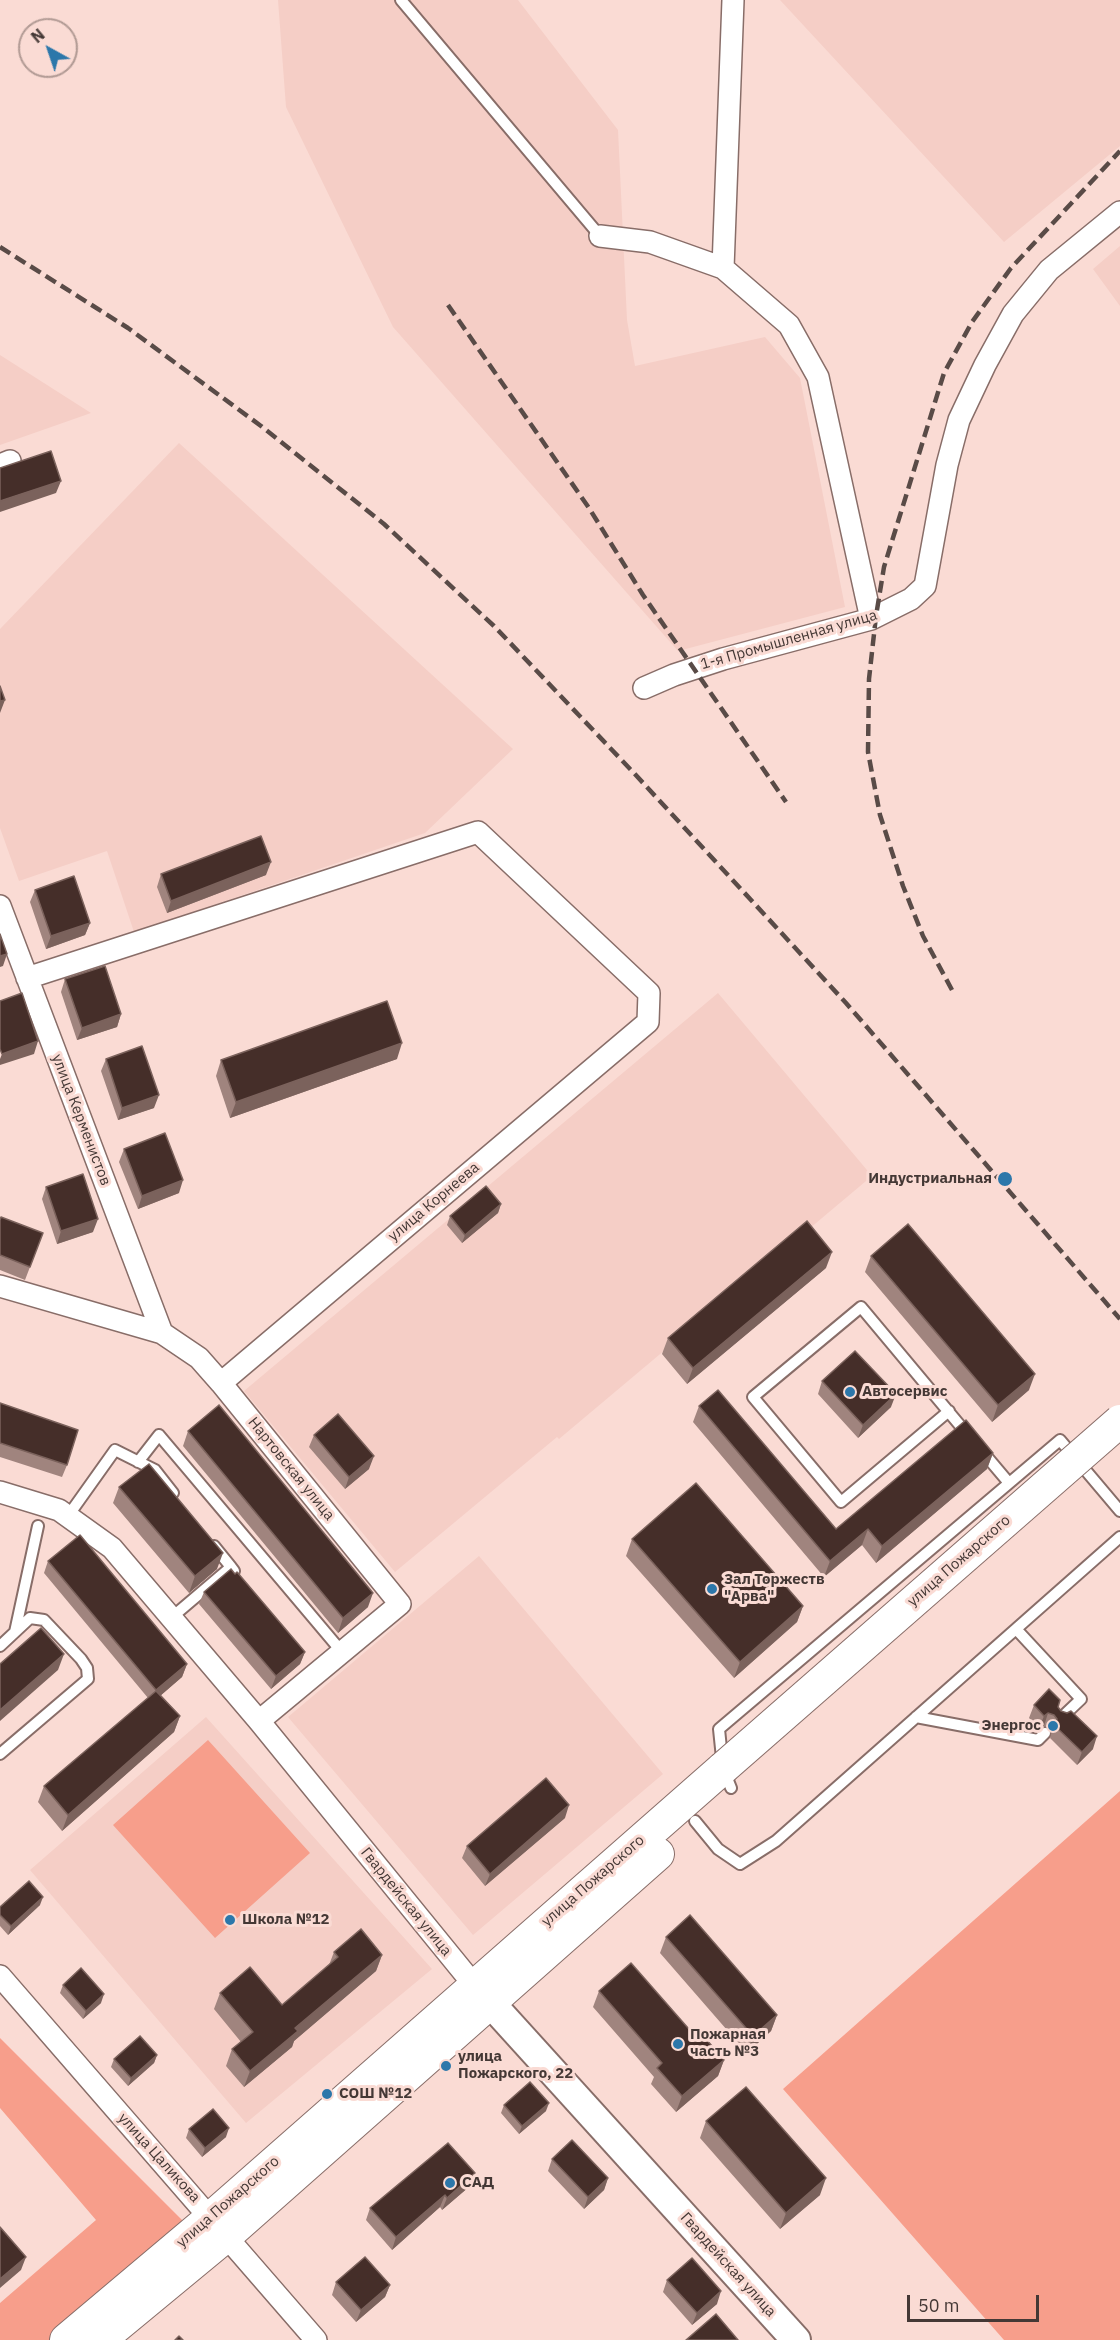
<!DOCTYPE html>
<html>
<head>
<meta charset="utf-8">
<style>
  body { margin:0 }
  #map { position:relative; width:1120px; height:2340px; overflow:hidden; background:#fadbd4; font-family:"IBM Plex Sans",sans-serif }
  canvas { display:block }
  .north { position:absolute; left:18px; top:18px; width:60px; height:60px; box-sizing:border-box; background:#fadbd4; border:2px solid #b19a94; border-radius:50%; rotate:320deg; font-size:16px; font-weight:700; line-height:24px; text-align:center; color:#443835 }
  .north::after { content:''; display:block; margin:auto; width:21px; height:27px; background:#2c77aa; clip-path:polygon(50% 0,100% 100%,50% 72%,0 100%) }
  .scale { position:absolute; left:907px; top:2295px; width:132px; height:27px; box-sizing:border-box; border:3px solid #443835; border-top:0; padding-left:8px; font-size:18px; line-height:21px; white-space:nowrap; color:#443835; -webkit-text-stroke:4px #fadbd4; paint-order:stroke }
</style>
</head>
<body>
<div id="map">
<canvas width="1120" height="2340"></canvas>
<div class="north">N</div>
<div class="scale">50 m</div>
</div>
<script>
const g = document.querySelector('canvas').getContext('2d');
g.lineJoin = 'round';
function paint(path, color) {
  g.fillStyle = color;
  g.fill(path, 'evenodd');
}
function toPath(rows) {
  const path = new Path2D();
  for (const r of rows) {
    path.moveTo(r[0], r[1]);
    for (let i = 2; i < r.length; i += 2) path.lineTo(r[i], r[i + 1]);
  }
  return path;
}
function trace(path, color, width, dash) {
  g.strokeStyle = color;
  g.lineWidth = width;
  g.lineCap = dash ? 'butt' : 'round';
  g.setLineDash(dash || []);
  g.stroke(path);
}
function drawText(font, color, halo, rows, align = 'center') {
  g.font = font + ' "IBM Plex Sans",sans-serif';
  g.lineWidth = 6;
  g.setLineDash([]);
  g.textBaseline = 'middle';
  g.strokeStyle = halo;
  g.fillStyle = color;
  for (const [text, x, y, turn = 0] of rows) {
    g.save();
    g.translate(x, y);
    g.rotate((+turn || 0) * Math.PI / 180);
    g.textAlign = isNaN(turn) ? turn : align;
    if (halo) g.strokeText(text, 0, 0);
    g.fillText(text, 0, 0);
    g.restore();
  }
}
const built = toPath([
  [278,0,518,0,618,130,627,320,635,366,765,337,800,378,845,607,678,651,393,327,286,107],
  [780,0,1120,0,1120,146,1004,242],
  [1120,246,1120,306,1093,269],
  [0,355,91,413,0,445],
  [179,443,513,749,425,833,134,932,107,851,19,881,0,828,0,629],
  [718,993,872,1176,559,1439,557,1437,395,1572,244,1391],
  [479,1556,663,1774,473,1935,288,1717],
  [206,1717,432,1969,246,2123,30,1870]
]);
const green = toPath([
  [208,1740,310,1853,215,1938,113,1825],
  [1120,1791,1120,2340,1004,2340,783,2089],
  [0,2038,188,2226,53,2340,0,2340,0,2303,96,2220,0,2108]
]);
const lane = toPath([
  [401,0,600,236],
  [949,1411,841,1502,753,1397,861,1307,968,1435],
  [982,1451,1009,1483],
  [138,1462,159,1435,342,1652],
  [68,1516,115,1450,155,1470,173,1493],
  [214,1546,231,1567],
  [171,1618,231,1567,234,1571],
  [1016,1629,1081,1699,1061,1718],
  [15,1632,38,1526],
  [0,1646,30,1618,44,1620,81,1659,87,1668,88,1679,0,1754],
  [916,1717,1038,1740,1045,1733],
  [731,1788,723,1768,719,1729,1060,1440,1120,1511],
  [695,1821,718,1849,740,1864,776,1841,1120,1537]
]);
const street = toPath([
  [600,236,650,242,723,268,789,325,818,377,871,619],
  [723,268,733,0],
  [0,465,10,461],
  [644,688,674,675,723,659,871,619,911,599,925,586,947,465,959,420,985,365,1013,314,1049,270,1120,212],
  [0,906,162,1333],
  [27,978,478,832,649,993,648,1022,221,1383],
  [0,1286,162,1333,199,1358,221,1383,400,1604,259,1721],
  [0,1492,59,1510,112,1548,259,1721,474,1985],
  [0,1976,316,2340]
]);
const secondary = toPath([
  [475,1986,796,2340]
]);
const primary = toPath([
  [66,2340,212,2217,723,1768],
  [100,2340,226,2236,658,1854]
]);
const rail = toPath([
  [0,247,128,328,261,426,384,524,494,626,633,772,846,1003,1120,1319],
  [448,305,589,508,643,595,786,802],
  [952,990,923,936,903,886,880,815,868,752,869,679,876,616,884,567,944,373,972,322,1011,268,1120,151]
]);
const primaryBridge = toPath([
  [723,1768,1120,1421]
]);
const wall = toPath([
  [161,874,266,875,167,913,157,887],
  [35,890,90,923,85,935,46,949,30,902],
  [65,979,121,1014,117,1027,77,1040,61,992],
  [106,1059,154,1108,118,1120,101,1071],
  [397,1059,230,1118,216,1076,221,1060],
  [124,1149,179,1193,138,1209,119,1162],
  [46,1187,93,1232,57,1244,42,1199],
  [501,1204,498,1213,462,1243,447,1225,450,1216],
  [0,1220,43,1233,25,1280,0,1270],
  [871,1256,1029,1390,992,1422,865,1272],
  [826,1268,687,1384,662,1354,668,1338],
  [822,1381,891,1407,858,1438,818,1394],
  [0,1403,67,1465,62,1477,0,1457],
  [699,1406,836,1529,993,1453,987,1469,876,1563,862,1545,824,1577,693,1422],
  [188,1431,368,1607,338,1633,183,1446],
  [314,1435,369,1469,345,1489,309,1447],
  [119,1487,217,1569,189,1593,113,1503],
  [632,1539,803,1606,797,1622,734,1678,626,1556],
  [48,1561,187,1664,182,1677,161,1695,180,1716,174,1732,62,1831,38,1802,44,1786,148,1698,44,1573],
  [235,1574,305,1652,300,1664,271,1689,199,1604,204,1592],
  [1034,1705,1058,1707,1061,1711,1093,1749,1077,1765,1050,1738,1052,1732,1050,1727,1044,1726,1039,1728,1029,1718],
  [565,1818,485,1886,462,1858,467,1846],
  [40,1905,8,1935,0,1926,0,1907],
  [666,1937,777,2015,771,2031,747,2053,660,1953],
  [334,1952,382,1955,376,1971,294,2041,292,2047,244,2087,226,2066,232,2049,241,2042,214,2009,220,1993,282,2005,329,1965],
  [63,1985,101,2003,83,2019,60,1993],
  [599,1991,695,2036,724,2060,718,2076,676,2112,651,2084,654,2077,593,2007],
  [157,2055,154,2063,128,2086,111,2067,114,2059],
  [504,2105,546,2111,519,2134,501,2113],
  [706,2121,820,2195,780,2229,700,2138],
  [189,2129,226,2137,202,2157,186,2138],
  [552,2159,608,2178,604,2190,584,2209,548,2171],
  [475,2173,470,2186,442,2210,440,2207,392,2250,366,2220,370,2208],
  [667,2280,717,2304,692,2325,663,2292],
  [336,2282,390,2285,385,2297,356,2322,332,2295]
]);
const shadedWall = toPath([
  [61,481,56,493,0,512,0,501],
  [5,700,0,713,0,701],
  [271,862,266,875,167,913,171,901],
  [90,923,85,935,46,949,51,936],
  [7,954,3,966,0,967,0,956],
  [121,1014,117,1027,77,1040,82,1028],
  [38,1041,34,1054,0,1065,0,1059,2,1054],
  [402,1043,397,1059,230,1118,236,1102],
  [159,1095,154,1108,118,1120,122,1108],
  [183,1180,179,1193,138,1209,142,1196],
  [501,1204,498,1213,462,1243,465,1235],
  [98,1219,93,1232,57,1244,61,1231],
  [832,1252,826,1268,687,1384,693,1368],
  [1035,1374,1029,1390,992,1422,998,1405],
  [896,1394,891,1407,858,1438,863,1425],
  [993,1453,987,1469,876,1563,882,1546],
  [374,1456,369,1469,345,1489,349,1477],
  [868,1529,862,1545,824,1577,830,1561],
  [223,1553,217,1569,189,1593,195,1576],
  [373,1593,368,1607,338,1633,343,1618],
  [803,1606,797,1622,734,1678,740,1662],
  [305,1652,300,1664,271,1689,276,1676],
  [64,1654,58,1670,0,1721,0,1710],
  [187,1664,182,1677,152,1703,156,1690],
  [1048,1713,1044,1726,1039,1728,1044,1716],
  [180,1716,174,1732,62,1831,68,1815],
  [1097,1736,1093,1749,1077,1765,1082,1752],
  [569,1805,565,1818,485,1886,490,1874],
  [43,1897,40,1905,8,1935,11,1926],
  [382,1955,376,1971,294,2041,292,2047,244,2087,250,2071,295,2028],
  [104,1994,101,2003,83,2019,86,2011],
  [777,2015,771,2031,747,2053,753,2036],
  [157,2055,154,2063,128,2086,131,2078],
  [724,2060,718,2076,676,2112,682,2096],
  [549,2103,546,2111,519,2134,522,2126],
  [229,2128,226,2137,202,2157,205,2148],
  [475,2173,470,2186,442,2210,447,2198],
  [608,2178,604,2190,584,2209,588,2197],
  [826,2178,820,2195,780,2229,786,2213],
  [445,2195,440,2207,392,2250,396,2237],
  [26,2257,21,2270,0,2288,0,2279],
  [390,2285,385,2297,356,2322,361,2310],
  [721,2291,717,2304,692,2325,697,2313]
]);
const building = toPath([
  [51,451,61,481,0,501,0,468,51,451],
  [0,686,5,700,0,701,0,686],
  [261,836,271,862,171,901,161,874,261,836],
  [74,876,90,923,51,936,35,890,74,876],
  [0,934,7,954,0,956,0,934],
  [105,966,121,1014,82,1028,65,979,105,966],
  [22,993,38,1041,2,1054,0,1049,0,1001,22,993],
  [387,1001,402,1043,236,1102,221,1060,387,1001],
  [142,1046,159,1095,122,1108,106,1059,142,1046],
  [165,1133,183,1180,142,1196,124,1149,165,1133],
  [83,1174,98,1219,61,1231,46,1187,83,1174],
  [486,1186,501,1204,465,1235,450,1216,486,1186],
  [1,1217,43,1233,30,1267,0,1255,0,1220,1,1217],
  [807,1221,832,1252,693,1368,668,1338,807,1221],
  [908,1224,1035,1374,998,1405,871,1256,908,1224],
  [855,1351,896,1394,863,1425,822,1381,855,1351],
  [718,1390,836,1529,966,1420,993,1453,882,1546,868,1529,830,1561,699,1406,718,1390],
  [0,1403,78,1430,67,1465,0,1443,0,1403],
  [219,1405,373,1593,343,1618,188,1431,219,1405],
  [338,1414,374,1456,349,1477,314,1435,338,1414],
  [149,1464,223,1553,195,1576,119,1487,149,1464],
  [696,1483,803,1606,740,1662,632,1539,696,1483],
  [80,1535,187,1664,156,1690,48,1561,80,1535],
  [231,1569,235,1574,237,1572,305,1652,276,1676,204,1592,231,1569],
  [41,1628,64,1654,0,1710,0,1664,41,1628],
  [1049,1689,1060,1700,1058,1707,1061,1711,1067,1713,1071,1711,1097,1736,1082,1752,1055,1726,1057,1719,1054,1715,1048,1713,1044,1716,1034,1705,1049,1689],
  [156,1691,180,1716,68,1815,44,1786,156,1691],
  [546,1778,569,1805,490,1874,467,1846,546,1778],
  [29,1881,43,1897,11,1926,0,1915,0,1907,29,1881],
  [690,1915,777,2015,753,2036,666,1937,690,1915],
  [361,1929,382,1955,295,2028,298,2031,250,2071,232,2049,253,2032,220,1993,250,1967,282,2005,338,1957,334,1952,361,1929],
  [631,1963,695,2036,700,2032,724,2060,682,2096,657,2068,662,2063,599,1991,631,1963],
  [81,1968,104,1994,86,2011,63,1985,81,1968],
  [140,2036,157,2055,131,2078,114,2059,140,2036],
  [530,2082,549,2103,522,2126,504,2105,530,2082],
  [746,2087,826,2178,786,2213,706,2121,746,2087],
  [213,2109,229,2128,205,2148,189,2129,213,2109],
  [572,2140,608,2178,588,2197,552,2159,572,2140],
  [448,2143,475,2173,447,2198,445,2195,396,2237,370,2208,448,2143],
  [0,2227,26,2257,0,2279,0,2227],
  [365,2257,390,2285,361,2310,336,2282,365,2257],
  [692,2258,721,2291,697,2313,667,2280,692,2258],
  [716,2314,738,2340,686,2340,716,2314],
  [179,2336,183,2340,175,2340,179,2336]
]);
const markers = [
  [1005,1179,8,"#2c77aa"],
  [850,1392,6,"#2c77aa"],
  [712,1589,6,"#2c77aa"],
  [1053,1726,6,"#2c77aa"],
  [230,1920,6,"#2c77aa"],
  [678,2044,6,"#2c77aa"],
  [446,2066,6,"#2c77aa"],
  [327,2094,6,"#2c77aa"],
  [450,2183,6,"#2c77aa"]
];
const streetNames = [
  ["1-я Промышленная улица",789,640,-16],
  ["улица Керменистов",81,1120,69],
  ["улица Корнеева",434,1202,-40],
  ["Нартовская улица",291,1469,51],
  ["улица Пожарского",959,1561,-41],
  ["улица Пожарского",593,1881,-41],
  ["Гвардейская улица",406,1902,51],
  ["улица Цаликова",159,2158,48],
  ["улица Пожарского",228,2202,-41],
  ["Гвардейская улица",728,2265,48]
];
const poiNames = [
  ["Индустриальная",992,1179,"right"],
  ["Автосервис",862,1392],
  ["Зал Торжеств",724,1580],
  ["\"Арва\"",724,1597],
  ["Энергос",1041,1726,"right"],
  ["Школа №12",242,1920],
  ["Пожарная",690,2035],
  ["часть №3",690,2052],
  ["улица",458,2057],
  ["Пожарского, 22",458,2074],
  ["СОШ №12",339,2094],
  ["САД",462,2183]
];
paint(built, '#f5cec6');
paint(green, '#f79e8b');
trace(lane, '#886d68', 14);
trace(street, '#886d68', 24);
trace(secondary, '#886d68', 32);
trace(primary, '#886d68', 34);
trace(lane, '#fff', 10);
trace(street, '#fff', 21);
trace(secondary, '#fff', 28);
trace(primary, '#fff', 32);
trace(rail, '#594b47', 4.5, [12, 6]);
trace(primaryBridge, '#886d68', 34, []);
trace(primaryBridge, '#fff', 32);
paint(wall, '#a0847e');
paint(shadedWall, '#7b625c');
paint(building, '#452e29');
trace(building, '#7b625c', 1.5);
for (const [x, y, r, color] of markers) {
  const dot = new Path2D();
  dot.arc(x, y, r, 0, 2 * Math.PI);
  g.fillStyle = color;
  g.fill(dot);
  trace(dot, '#fadbd4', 2);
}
drawText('15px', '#443835', '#fadbd4', streetNames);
drawText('bold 15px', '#443835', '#fadbd4', poiNames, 'left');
</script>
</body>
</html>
